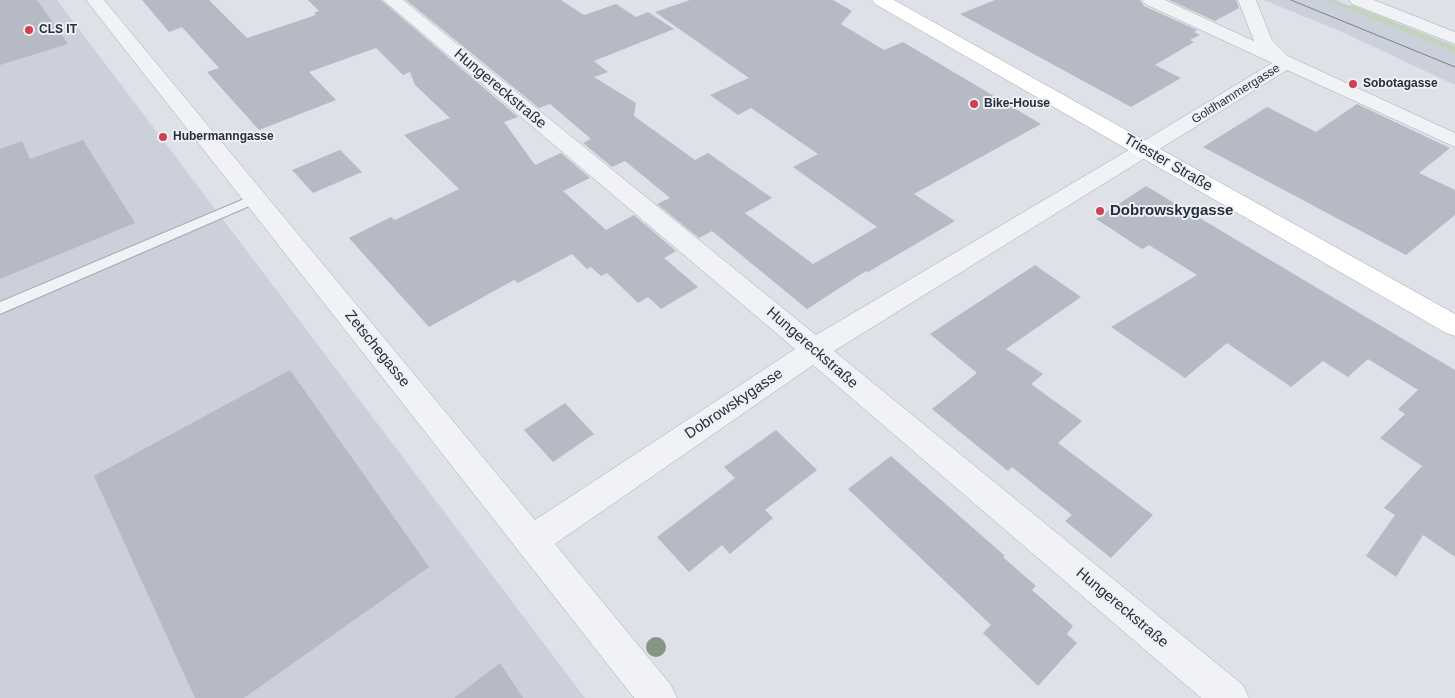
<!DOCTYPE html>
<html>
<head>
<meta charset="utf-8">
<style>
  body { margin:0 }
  canvas { display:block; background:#dee1e8 }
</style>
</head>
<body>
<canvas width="1455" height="698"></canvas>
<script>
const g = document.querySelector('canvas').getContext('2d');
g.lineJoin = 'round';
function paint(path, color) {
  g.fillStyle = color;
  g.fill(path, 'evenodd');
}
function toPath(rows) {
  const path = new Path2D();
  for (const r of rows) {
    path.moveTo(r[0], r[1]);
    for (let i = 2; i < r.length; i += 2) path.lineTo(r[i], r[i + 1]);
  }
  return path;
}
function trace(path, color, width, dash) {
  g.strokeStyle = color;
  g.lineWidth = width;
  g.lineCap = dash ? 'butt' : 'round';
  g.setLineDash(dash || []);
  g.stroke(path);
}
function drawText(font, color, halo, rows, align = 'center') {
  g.font = font + ' Arial,sans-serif';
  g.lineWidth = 4;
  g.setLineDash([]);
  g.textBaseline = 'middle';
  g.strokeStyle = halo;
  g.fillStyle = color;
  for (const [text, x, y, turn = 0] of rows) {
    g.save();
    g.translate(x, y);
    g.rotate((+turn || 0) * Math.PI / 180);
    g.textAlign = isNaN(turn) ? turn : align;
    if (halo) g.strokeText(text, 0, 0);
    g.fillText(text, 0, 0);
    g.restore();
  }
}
const built = toPath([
  [0,0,57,0,585,698,0,698],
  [1264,0,1326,0,1455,53,1455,85,1340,31]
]);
const green = toPath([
  [1326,0,1335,0,1349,6,1352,5,1455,46,1455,53]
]);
const building = toPath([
  [0,0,37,0,68,44,0,65],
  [142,0,209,0,247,38,316,15,314,13,319,11,308,0,381,0,518,117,504,122,535,165,561,153,590,178,563,191,606,230,634,215,676,251,664,258,698,287,661,309,648,297,638,303,607,273,601,276,591,267,587,269,572,254,518,283,514,280,429,327,349,238,391,217,395,220,459,189,404,135,450,118,415,85,410,72,403,75,376,48,309,72,336,100,259,130,207,72,219,68,182,27,169,32],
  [406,0,561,0,584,15,616,4,636,17,648,12,674,29,594,61,608,72,594,77,636,103,634,116,695,160,708,153,772,198,745,213,813,264,877,227,793,167,818,154,751,108,738,115,710,95,749,78,655,12,690,0,833,0,852,11,841,24,884,50,903,42,1041,124,914,194,955,221,868,272,866,271,807,309,712,231,699,238,657,204,670,198,625,161,612,167,583,143,591,139,550,104,539,108],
  [995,0,1140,0,1144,6,1197,30,1194,32,1200,35,1190,40,1194,42,1155,65,1181,78,1131,107,960,14],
  [1169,0,1236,0,1239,8,1215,21],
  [1357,104,1450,148,1419,173,1455,190,1455,215,1406,255,1203,147,1267,107,1316,132],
  [83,140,135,223,0,279,0,149,22,141,30,159],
  [340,150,362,172,313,193,292,170],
  [1146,186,1455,370,1455,557,1423,535,1396,577,1366,556,1395,515,1384,508,1422,466,1380,438,1405,414,1398,409,1418,390,1368,359,1348,377,1323,361,1291,387,1227,343,1185,378,1111,327,1197,275,1149,245,1142,249,1096,219],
  [1035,265,1081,297,1006,349,1043,374,1031,384,1082,421,1058,443,1153,515,1111,558,1065,521,1072,515,1012,467,1008,471,932,409,977,373,930,334],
  [290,370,429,567,244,698,195,698,94,476],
  [565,403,594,434,553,462,524,430],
  [776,430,817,470,765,510,773,518,730,554,722,545,689,572,657,537,735,478,724,467],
  [891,456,1005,556,1003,557,1036,586,1032,590,1073,626,1067,634,1077,643,1038,686,983,633,991,625,848,489],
  [500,663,523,698,454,698]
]);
const lane = toPath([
  [256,194,261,195,263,198,261,201,0,314,0,302,256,194]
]);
const street = toPath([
  [86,0,104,0,535,520,795,349,383,0,403,0,816,335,1137,145,1272,63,1145,4,1142,0,1165,0,1254,41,1238,0,1256,0,1272,40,1288,56,1455,133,1455,147,1287,70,834,351,1243,685,1249,698,1201,698,813,365,555,544,671,685,677,698,634,698,86,0],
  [1349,0,1374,0,1455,32,1455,44,1352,4,1349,0]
]);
const primary = toPath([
  [872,0,894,0,1455,314,1455,336,1446,333,875,4,872,0]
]);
const tram = toPath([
  [1291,0,1455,67]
]);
const trees = [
  [656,647]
];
const markers = [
  [29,30,5,"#cf4050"],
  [1353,84,5,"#cf4050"],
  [974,104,5,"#cf4050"],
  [163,137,5,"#cf4050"],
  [1100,211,5,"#cf4050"]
];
const farPoinames = [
  ["CLS IT",39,30],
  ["Sobotagasse",1363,84],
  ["Bike-House",984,104],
  ["Hubermanngasse",173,137]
];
const farStreetnames = [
  ["Goldhammergasse",1236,94,-32]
];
const streetNames = [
  ["Hungereckstraße",500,89,40],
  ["Triester Straße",1168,163,30],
  ["Hungereckstraße",812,348,41],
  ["Zetschegasse",377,349,51],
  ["Dobrowskygasse",734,404,-34],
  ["Hungereckstraße",1122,608,40]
];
const poiNames = [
  ["Dobrowskygasse",1110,211]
];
paint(built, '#ccd0da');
paint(green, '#c3d2bf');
paint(building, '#b5bac4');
trace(lane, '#a3a8b2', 2);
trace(street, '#a3a8b2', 1);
trace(primary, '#9da5b3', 1);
paint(lane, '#f0f2f6');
paint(street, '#f0f2f6');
paint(primary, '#fff');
trace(tram, '#778091', 1);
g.fillStyle = '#849785';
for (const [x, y] of trees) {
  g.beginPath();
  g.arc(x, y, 10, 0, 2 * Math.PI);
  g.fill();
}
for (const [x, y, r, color] of markers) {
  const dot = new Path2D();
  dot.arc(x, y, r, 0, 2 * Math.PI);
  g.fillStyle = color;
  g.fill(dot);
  trace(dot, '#edf0f5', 2);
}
drawText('bold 12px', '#272f3e', '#edf0f5', farPoinames, 'left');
drawText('12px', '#272f3e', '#edf0f5', farStreetnames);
drawText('15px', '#272f3e', '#edf0f5', streetNames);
drawText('bold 15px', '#272f3e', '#edf0f5', poiNames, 'left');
</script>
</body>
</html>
